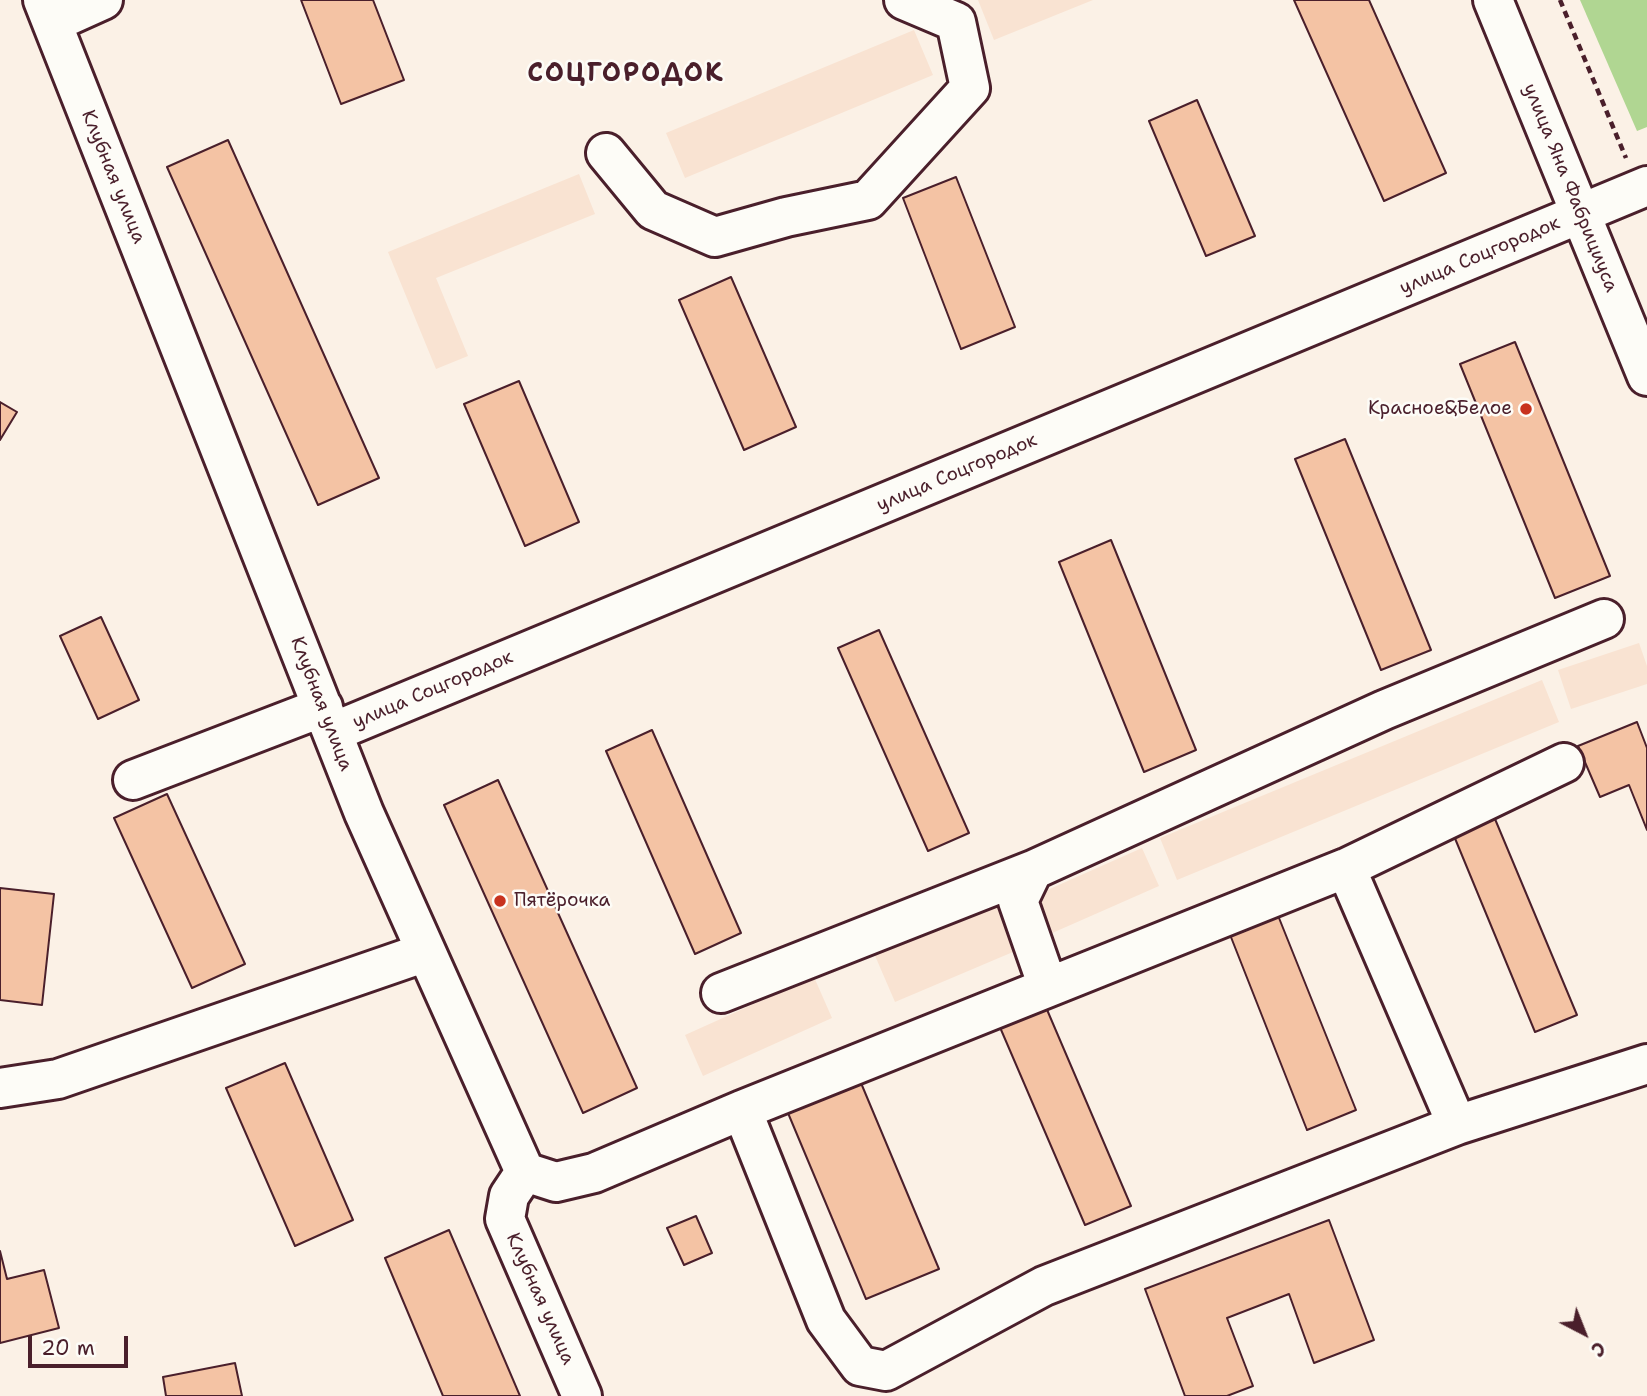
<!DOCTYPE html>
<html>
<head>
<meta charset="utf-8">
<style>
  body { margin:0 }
  #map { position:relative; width:1647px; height:1396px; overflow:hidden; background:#fbf1e6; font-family:"Shantell Sans",sans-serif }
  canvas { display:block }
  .north { position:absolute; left:1549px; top:1298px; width:70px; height:70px; -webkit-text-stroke:5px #fdfcf7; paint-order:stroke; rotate:138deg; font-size:19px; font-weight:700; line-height:28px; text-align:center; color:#4a1f2b }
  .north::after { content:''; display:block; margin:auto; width:24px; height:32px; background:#4a1f2b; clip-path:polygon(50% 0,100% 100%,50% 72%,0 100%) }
  .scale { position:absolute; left:28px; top:1336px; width:100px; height:32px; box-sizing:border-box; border:4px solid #4a1f2b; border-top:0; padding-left:9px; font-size:21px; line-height:24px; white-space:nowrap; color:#4a1f2b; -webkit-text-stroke:5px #fdfcf7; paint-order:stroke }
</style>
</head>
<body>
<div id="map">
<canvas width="1647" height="1396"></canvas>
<div class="north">С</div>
<div class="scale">20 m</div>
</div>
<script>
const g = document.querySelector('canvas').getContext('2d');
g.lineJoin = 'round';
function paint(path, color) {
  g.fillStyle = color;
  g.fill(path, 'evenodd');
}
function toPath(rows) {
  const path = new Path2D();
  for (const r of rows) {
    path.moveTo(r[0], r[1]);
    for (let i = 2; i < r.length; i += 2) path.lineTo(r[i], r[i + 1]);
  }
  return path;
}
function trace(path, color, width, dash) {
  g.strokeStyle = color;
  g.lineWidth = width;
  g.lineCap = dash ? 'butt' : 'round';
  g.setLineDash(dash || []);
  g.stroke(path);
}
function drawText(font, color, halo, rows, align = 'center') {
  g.font = font + ' "Shantell Sans",sans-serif';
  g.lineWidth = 5;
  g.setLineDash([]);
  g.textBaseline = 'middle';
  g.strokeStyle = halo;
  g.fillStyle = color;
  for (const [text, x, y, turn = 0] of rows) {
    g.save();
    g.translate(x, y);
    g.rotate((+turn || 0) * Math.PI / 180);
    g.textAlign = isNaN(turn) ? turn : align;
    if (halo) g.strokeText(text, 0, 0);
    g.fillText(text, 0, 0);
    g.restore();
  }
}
const built = toPath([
  [978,0,1093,0,994,40],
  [914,30,933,75,685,178,666,133],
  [579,174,595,214,436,278,468,356,436,369,388,252],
  [1639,643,1647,666,1647,684,1571,709,1558,670],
  [1542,680,1559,722,1177,880,1160,838],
  [1142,848,1159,886,1050,934,1034,896],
  [998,898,1020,949,895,1002,873,951],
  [814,977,832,1018,703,1076,685,1035]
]);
const green = toPath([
  [1580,0,1647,0,1647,127,1637,131]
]);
const building = toPath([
  [301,0,373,0,404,80,341,104,301,0],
  [1294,0,1369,0,1446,173,1384,201,1294,0],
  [1197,100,1255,236,1206,256,1149,121,1197,100],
  [228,140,379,478,318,505,167,167,228,140],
  [956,177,1015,327,961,349,903,198,956,177],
  [731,277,796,427,744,450,679,300,731,277],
  [1515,342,1610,576,1555,598,1460,364,1515,342],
  [519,381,579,522,525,546,464,404,519,381],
  [0,402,17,412,0,440,0,402],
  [1345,439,1431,650,1381,670,1295,459,1345,439],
  [1111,540,1196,750,1144,772,1059,562,1111,540],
  [101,617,139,700,98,719,60,636,101,617],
  [879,630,969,833,928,851,838,648,879,630],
  [1637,722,1647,748,1647,830,1629,785,1600,797,1578,746,1637,722],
  [652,730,741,933,695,954,606,751,652,730],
  [498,780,637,1088,583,1113,444,805,498,780],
  [167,794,245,964,192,988,114,818,167,794],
  [1495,819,1577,1015,1535,1032,1454,836,1495,819],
  [0,888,54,894,42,1005,0,1000,0,888],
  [1275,908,1356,1110,1307,1130,1227,927,1275,908],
  [1045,1005,1131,1206,1085,1225,999,1025,1045,1005],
  [285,1063,353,1220,295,1246,226,1088,285,1063],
  [861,1083,939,1269,866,1299,788,1113,861,1083],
  [696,1216,712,1253,684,1265,667,1228,696,1216],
  [1329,1220,1374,1340,1314,1363,1289,1294,1227,1318,1253,1386,1227,1396,1185,1396,1145,1289,1329,1220],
  [449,1230,520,1396,443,1396,385,1258,449,1230],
  [0,1251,7,1279,44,1270,59,1328,0,1343,0,1251],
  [235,1363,242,1396,166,1396,163,1377,235,1363]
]);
const path = toPath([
  [1560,0,1626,158]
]);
const minor = toPath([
  [43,0,364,813,525,1172,509,1196,505,1219,582,1396],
  [52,23,103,0],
  [606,153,653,210,715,237,786,217,868,200,970,88,956,22,904,0],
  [333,732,1647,186],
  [133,780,323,707],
  [1346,868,1457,1125],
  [1048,987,1018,901,1033,870,1384,710,1604,619],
  [721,993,1033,870],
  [0,1088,58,1079,426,952],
  [742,1110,826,1320,860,1366,886,1371,1044,1286,1457,1125,1647,1064],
  [525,1172,556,1182,594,1173,742,1110,1346,868,1564,763]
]);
const major = toPath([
  [1493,0,1647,376]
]);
const markers = [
  [1526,409,7,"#c8321e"],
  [500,901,7,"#c8321e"]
];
const streetNames = [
  ["Клубная улица",113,177,68],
  ["улица Яна Фабрициуса",1570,188,68],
  ["улица Соцгородок",1480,256,-23],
  ["улица Соцгородок",957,473,-23],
  ["улица Соцгородок",433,690,-23],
  ["Клубная улица",321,704,69],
  ["Клубная улица",540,1299,66]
];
const poiNames = [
  ["Красное&Белое",1512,409],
  ["Пятёрочка",514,901,"left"]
];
const districtNames = [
  ["СОЦГОРОДОК",626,74]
];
paint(built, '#f9e3d2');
paint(green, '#b0d692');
paint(building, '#f4c3a4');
trace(building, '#4a1f2b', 2);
trace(minor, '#4a1f2b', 44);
trace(major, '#4a1f2b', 44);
trace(path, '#4a1f2b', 4.5, [7, 5]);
trace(minor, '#fdfcf7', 38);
trace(major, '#fdfcf7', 38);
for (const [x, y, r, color] of markers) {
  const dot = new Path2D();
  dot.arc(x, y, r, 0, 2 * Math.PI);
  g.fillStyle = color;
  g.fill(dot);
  trace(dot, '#fdfcf7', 2.5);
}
drawText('19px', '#4a1f2b', '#fdfcf7', streetNames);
drawText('19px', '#4a1f2b', '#fdfcf7', poiNames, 'right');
g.letterSpacing = '2px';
drawText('bold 26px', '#4a1f2b', '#fdfcf7', districtNames);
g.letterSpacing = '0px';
</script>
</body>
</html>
